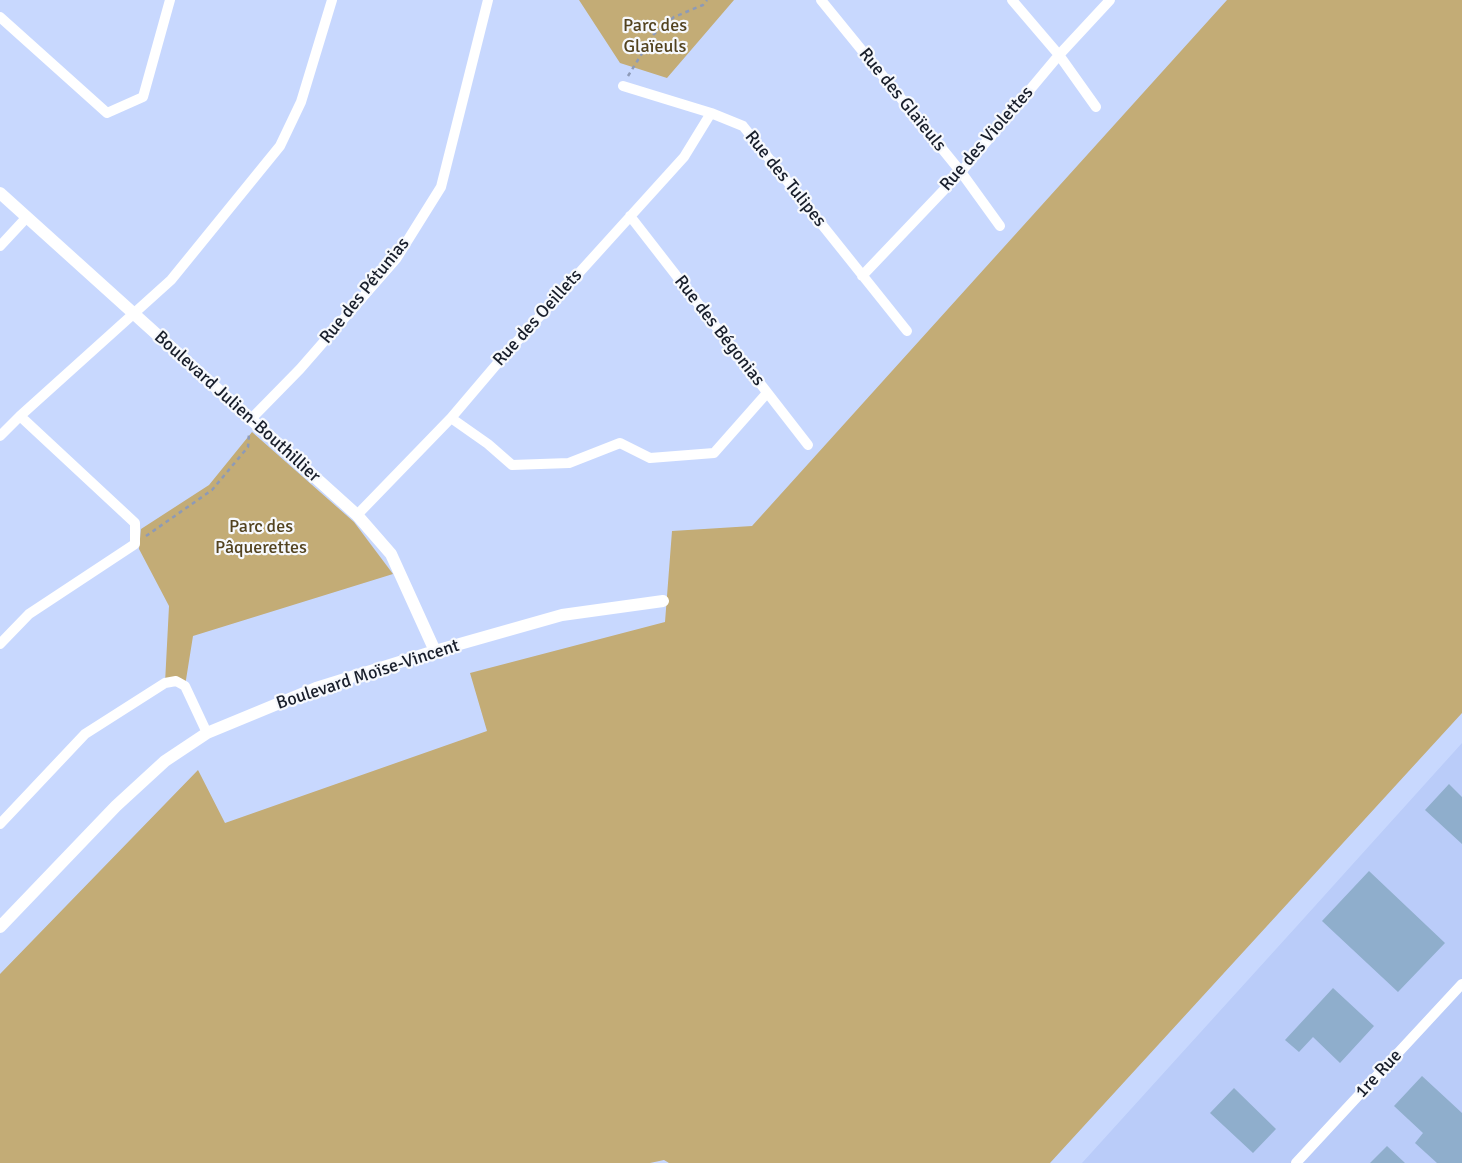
<!DOCTYPE html>
<html>
<head>
<meta charset="utf-8">
<style>
  body { margin:0 }
  canvas { display:block; background:#c8d8fe }
</style>
</head>
<body>
<canvas width="1462" height="1163"></canvas>
<script>
const g = document.querySelector('canvas').getContext('2d');
g.lineJoin = 'round';
function paint(path, color) {
  g.fillStyle = color;
  g.fill(path, 'evenodd');
}
function toPath(rows) {
  const path = new Path2D();
  for (const r of rows) {
    path.moveTo(r[0], r[1]);
    for (let i = 2; i < r.length; i += 2) path.lineTo(r[i], r[i + 1]);
  }
  return path;
}
function trace(path, color, width, dash) {
  g.strokeStyle = color;
  g.lineWidth = width;
  g.lineCap = dash ? 'butt' : 'round';
  g.setLineDash(dash || []);
  g.stroke(path);
}
function drawText(font, color, halo, rows, align = 'center') {
  g.font = font + ' Signika,sans-serif';
  g.lineWidth = 4.5;
  g.setLineDash([]);
  g.textBaseline = 'middle';
  g.strokeStyle = halo;
  g.fillStyle = color;
  for (const [text, x, y, turn = 0] of rows) {
    g.save();
    g.translate(x, y);
    g.rotate((+turn || 0) * Math.PI / 180);
    g.textAlign = isNaN(turn) ? turn : align;
    if (halo) g.strokeText(text, 0, 0);
    g.fillText(text, 0, 0);
    g.restore();
  }
}
const built = toPath([
  [1462,743,1462,1163,1082,1163,1296,927]
]);
const green = toPath([
  [579,0,734,0,667,78,620,63],
  [1227,0,1462,0,1462,713,1050,1163,669,1163,664,1160,650,1163,0,1163,0,974,198,770,225,823,487,731,470,673,665,622,672,531,752,526],
  [252,432,354,522,393,574,193,636,185,686,165,683,169,606,139,549,141,529,209,485]
]);
const building = toPath([
  [1449,784,1462,797,1462,844,1425,810],
  [1369,871,1445,943,1398,992,1322,921],
  [1333,988,1374,1026,1340,1063,1313,1037,1299,1052,1285,1040],
  [1422,1076,1462,1113,1462,1163,1437,1163,1415,1143,1423,1133,1394,1106],
  [1234,1088,1276,1129,1253,1153,1210,1113],
  [1387,1146,1405,1163,1370,1163]
]);
const path = toPath([
  [628,76,654,34,674,17,703,5,707,0],
  [146,536,212,490,248,447,249,434]
]);
const minor = toPath([
  [821,0,961,172,1000,226],
  [1012,0,1059,55,1096,107],
  [0,17,107,113,143,97,170,0],
  [623,86,711,113,743,126,907,331],
  [630,216,808,445],
  [0,246,27,217],
  [862,276,961,172,1059,55,1110,0],
  [451,418,488,444,512,465,569,463,620,443,650,458,714,453,767,393],
  [251,419,300,369,396,259,441,187,488,0],
  [0,436,20,416,171,280,280,146,301,102,332,0],
  [357,515,451,418,502,358,684,157,711,113],
  [0,644,29,614,135,544,135,523,20,416],
  [0,824,85,734,165,683,176,681,185,686,207,733],
  [1296,1163,1462,984]
]);
const tertiary = toPath([
  [0,193,357,515,391,554,435,651],
  [0,927,116,806,165,761,207,733,316,688,435,651,562,615,663,601]
]);
const parkNames = [
  ["Parc des",655,26],
  ["Glaïeuls",655,47],
  ["Parc des",261,527],
  ["Pâquerettes",261,548]
];
const streetNames = [
  ["Rue des Glaïeuls",902,100,51],
  ["Rue des Violettes",987,139,-49],
  ["Rue des Tulipes",785,179,51],
  ["Rue des Pétunias",365,291,-51],
  ["Rue des Oeillets",538,318,-48],
  ["Rue des Bégonias",719,331,52],
  ["Boulevard Julien-Bouthillier",237,407,42],
  ["Boulevard Moïse-Vincent",368,675,-18],
  ["1re Rue",1379,1074,-47]
];
paint(built, '#baccf9');
paint(green, '#c3ac76');
paint(building, '#8faecc');
trace(path, '#8d9ab8', 2.5, [4, 4]);
trace(minor, '#fff', 10);
trace(tertiary, '#fff', 12);
drawText('18px', '#53431f', '#f7f9fd', parkNames);
drawText('18px', '#181e2b', '#f7f9fd', streetNames);
</script>
</body>
</html>
